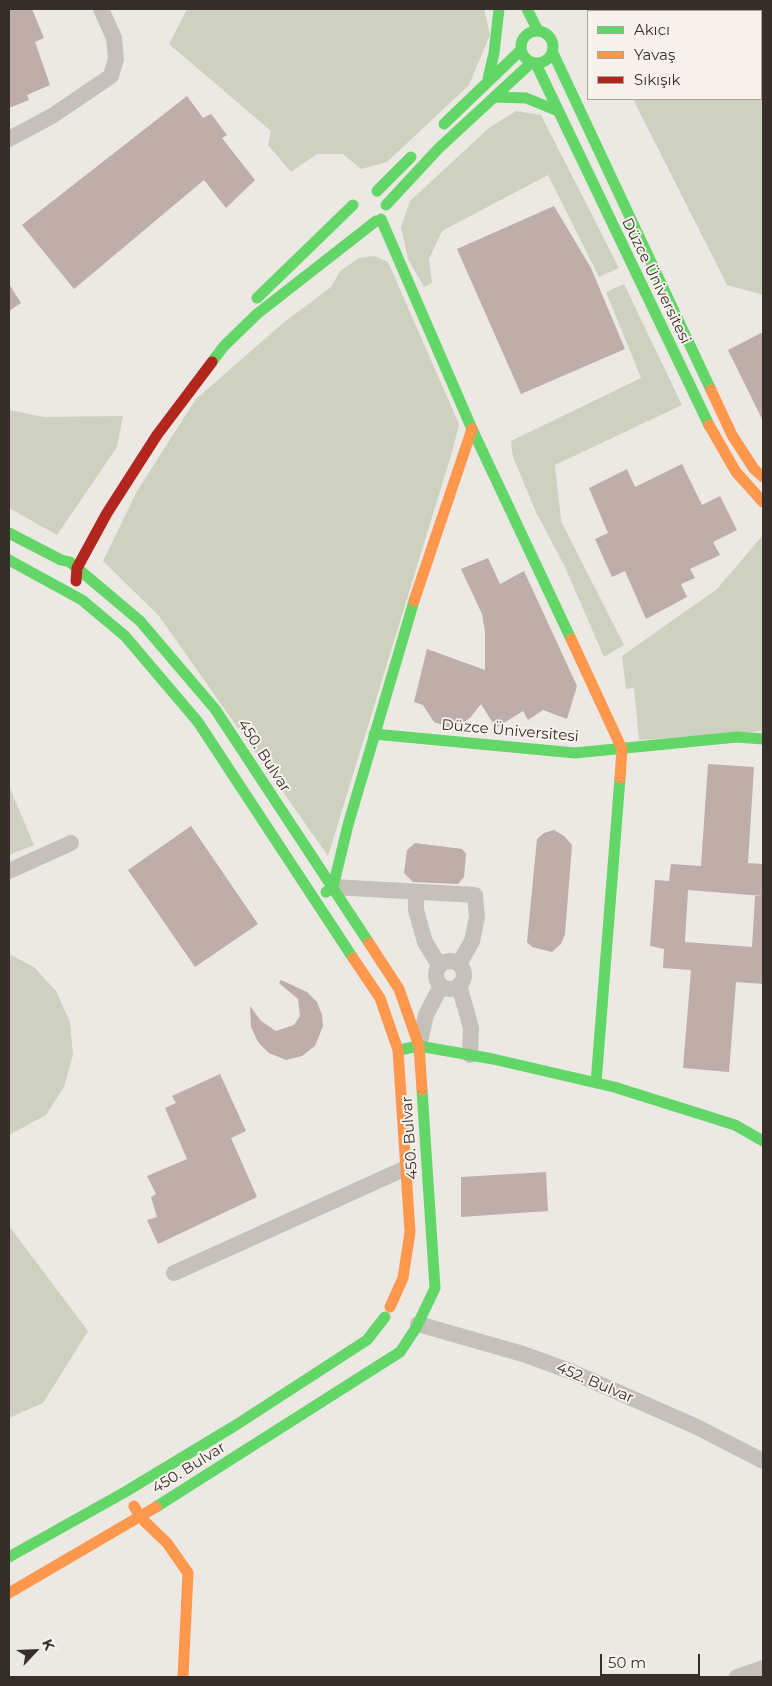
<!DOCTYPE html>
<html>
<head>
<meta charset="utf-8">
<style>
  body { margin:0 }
  #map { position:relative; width:772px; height:1686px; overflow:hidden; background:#ece8e4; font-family:Montserrat,sans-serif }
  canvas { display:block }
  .frame { position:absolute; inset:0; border:10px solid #362e2b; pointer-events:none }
  .legend { position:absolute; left:587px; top:10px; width:175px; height:90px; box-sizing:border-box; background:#f8f2ec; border:1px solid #aaa49f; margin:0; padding:6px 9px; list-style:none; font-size:15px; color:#362e2b }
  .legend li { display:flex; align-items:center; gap:10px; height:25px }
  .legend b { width:25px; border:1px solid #aaa49f }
  .north { position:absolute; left:10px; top:1626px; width:50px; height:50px; -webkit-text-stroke:4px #f8f2ec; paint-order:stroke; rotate:65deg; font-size:14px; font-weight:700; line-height:20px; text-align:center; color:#362e2b }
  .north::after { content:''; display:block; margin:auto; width:18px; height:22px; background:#362e2b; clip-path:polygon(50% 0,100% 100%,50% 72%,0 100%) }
  .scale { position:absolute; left:600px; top:1654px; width:100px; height:22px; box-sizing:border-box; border:2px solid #362e2b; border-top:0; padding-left:6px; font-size:15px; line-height:18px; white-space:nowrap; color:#362e2b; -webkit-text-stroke:4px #f8f2ec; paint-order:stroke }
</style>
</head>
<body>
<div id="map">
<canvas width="772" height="1686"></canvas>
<div class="frame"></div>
<ul class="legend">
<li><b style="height:6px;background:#63d668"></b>Akıcı</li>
<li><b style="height:6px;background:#ff974d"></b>Yavaş</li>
<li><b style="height:6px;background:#b3261e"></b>Sıkışık</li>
</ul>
<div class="north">K</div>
<div class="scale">50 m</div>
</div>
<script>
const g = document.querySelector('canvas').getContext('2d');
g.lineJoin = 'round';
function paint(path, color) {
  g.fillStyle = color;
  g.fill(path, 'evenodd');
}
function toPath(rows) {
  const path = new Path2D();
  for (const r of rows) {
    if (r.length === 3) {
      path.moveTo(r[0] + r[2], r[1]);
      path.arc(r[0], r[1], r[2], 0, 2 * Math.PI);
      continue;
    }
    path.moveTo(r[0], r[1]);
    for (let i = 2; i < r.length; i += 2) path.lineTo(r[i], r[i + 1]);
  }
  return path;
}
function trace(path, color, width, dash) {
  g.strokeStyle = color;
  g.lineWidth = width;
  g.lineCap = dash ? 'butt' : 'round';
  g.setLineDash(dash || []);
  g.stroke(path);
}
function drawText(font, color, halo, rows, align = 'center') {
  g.font = font + ' Montserrat,sans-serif';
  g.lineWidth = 4;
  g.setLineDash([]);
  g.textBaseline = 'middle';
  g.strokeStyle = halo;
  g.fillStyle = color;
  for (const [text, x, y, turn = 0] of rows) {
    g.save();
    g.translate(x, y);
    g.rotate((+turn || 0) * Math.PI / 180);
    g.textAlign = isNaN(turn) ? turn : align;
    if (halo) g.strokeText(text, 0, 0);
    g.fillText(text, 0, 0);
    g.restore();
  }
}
const green = toPath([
  [187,9,484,9,490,35,469,85,387,162,361,169,343,154,317,154,291,172,268,145,271,131,169,44],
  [588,9,763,9,763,295,727,285,633,99,761,99,761,11,589,11],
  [516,111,541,115,619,268,599,277,548,175,442,231,429,259,432,283,424,287,408,259,401,227,410,201,490,127],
  [374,256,388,262,459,424,453,449,328,856,159,616,103,561,137,491,196,399,283,323,331,287,340,271,359,258],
  [624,284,682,405,555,465,561,521,624,645,604,657,565,567,536,512,513,457,511,441,641,378,606,292],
  [9,410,44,417,123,416,117,447,57,535,9,508],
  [763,535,763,731,639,740,634,688,626,689,622,656,717,589],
  [9,786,34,845,9,855],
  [9,954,34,967,56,991,70,1022,73,1055,64,1087,46,1115,9,1135],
  [9,1226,88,1331,43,1403,9,1418]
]);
const building = toPath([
  [9,9,32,9,44,38,35,42,50,85,27,95,29,100,9,108],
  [187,96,203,118,211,114,227,135,222,138,255,180,226,208,204,180,74,289,22,225],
  [554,206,591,268,625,349,521,394,457,249],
  [9,284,21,303,9,311],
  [763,332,763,421,728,350],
  [682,464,702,505,720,496,737,530,713,542,720,555,690,569,695,578,681,584,687,597,646,619,625,571,612,577,595,539,608,533,589,488,627,469,635,487],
  [488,558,500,584,524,571,577,686,567,719,543,710,528,720,523,711,496,728,481,704,470,718,459,725,448,727,434,722,423,705,414,702,427,649,485,670,485,632,482,614,461,569],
  [708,764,754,767,748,863,763,864,763,896,688,890,685,942,752,947,755,896,763,896,763,984,736,982,729,1072,683,1068,691,970,663,968,664,949,650,946,655,880,669,881,671,864,701,866],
  [191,826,258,924,195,967,128,870],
  [554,830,564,836,572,845,565,934,561,944,552,952,532,947,527,942,537,839,544,833],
  [415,843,462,849,466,854,464,877,458,884,413,882,404,873,407,850],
  [281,980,307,992,317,1002,322,1015,323,1026,315,1046,302,1056,286,1060,269,1053,258,1042,251,1027,250,1006,261,1021,276,1031,294,1025,300,1016,298,999,279,983],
  [220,1074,246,1131,231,1138,257,1197,158,1244,147,1220,157,1217,151,1197,156,1194,147,1176,187,1159,165,1108,176,1103,172,1096],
  [546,1172,548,1211,461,1217,461,1177]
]);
const street = toPath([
  [9,139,52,116,111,76,116,59,114,38,101,9],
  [9,871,71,843],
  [333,887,475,895,477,917,472,941,459,964],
  [416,892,416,910,425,942,439,965],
  [450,975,14],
  [459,985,471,1028,470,1055],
  [419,1046,426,1015,441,986],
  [174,1273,406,1168],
  [418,1324,523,1354,570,1371,697,1427,763,1461],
  [737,1677,763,1668]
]);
const fast = toPath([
  [527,9,538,31],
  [537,47,16],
  [553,53,711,390],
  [536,64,709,425],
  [488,79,494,53,499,9],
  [494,97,526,98,558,111],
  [444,124,521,50],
  [377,191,411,157],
  [386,205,439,148,531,63],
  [381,219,472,429,571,639],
  [257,298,353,205],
  [212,362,224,346,257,314,376,221],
  [9,533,61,560,70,562,140,621,215,709,369,943],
  [9,560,82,600,125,636,198,722,353,958],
  [374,734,575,753,737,737,763,739],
  [326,892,333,887,348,825,414,601],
  [404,1049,419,1046,493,1059,614,1087,735,1125,763,1141],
  [596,1083,620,778],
  [156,1507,400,1352,416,1328,435,1288,422,1090],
  [9,1557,125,1492,236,1425,367,1340,385,1317]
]);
const slow = toPath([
  [711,390,732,435,754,469,763,477],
  [709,425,736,472,763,502],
  [414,601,472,429],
  [571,639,622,749,620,778],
  [369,943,399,989,419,1046,422,1090],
  [353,958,380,998,398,1050,410,1232,403,1278,390,1307],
  [134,1506,140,1517,167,1543,188,1573,183,1677],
  [9,1593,156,1507]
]);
const jam = toPath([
  [76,581,77,568,107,513,157,435,212,362]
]);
const streetNames = [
  ["Düzce Üniversitesi",656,281,64],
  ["Düzce Üniversitesi",510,731,5],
  ["450. Bulvar",264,756,57],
  ["450. Bulvar",410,1138,-94],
  ["452. Bulvar",595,1383,23],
  ["450. Bulvar",189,1468,-32]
];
paint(green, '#ced1bf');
paint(building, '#beada8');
trace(street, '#c6c0bc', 16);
trace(fast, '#63d668', 11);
trace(slow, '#ff974d', 11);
trace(jam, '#b3261e', 11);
drawText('15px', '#362e2b', '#f8f2ec', streetNames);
</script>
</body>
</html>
